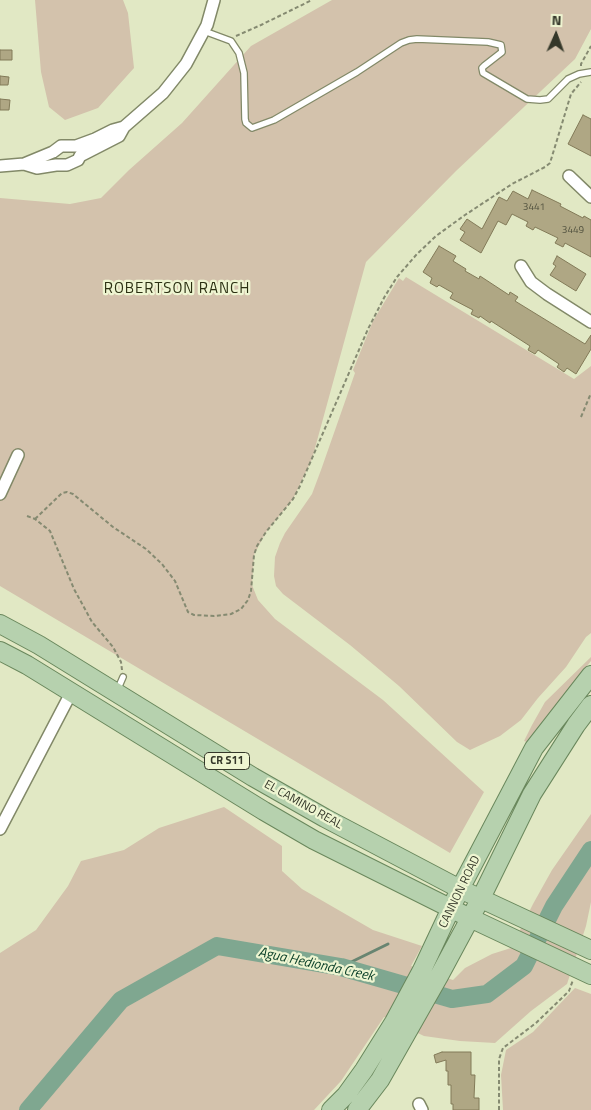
<!DOCTYPE html>
<html>
<head>
<meta charset="utf-8">
<style>
  body { margin:0 }
  #map { position:relative; width:591px; height:1110px; overflow:hidden; background:#e1e8c4; font-family:"Titillium Web",sans-serif }
  canvas { display:block }
  .north { position:absolute; left:531px; top:10px; width:50px; height:50px; -webkit-text-stroke:4px #eef5d1; paint-order:stroke; rotate:2deg; font-size:14px; font-weight:700; line-height:20px; text-align:center; color:#343729 }
  .north::after { content:''; display:block; margin:auto; width:18px; height:22px; background:#343729; clip-path:polygon(50% 0,100% 100%,50% 72%,0 100%) }
</style>
</head>
<body>
<div id="map">
<canvas width="591" height="1110"></canvas>
<div class="north">N</div>
</div>
<script>
const g = document.querySelector('canvas').getContext('2d');
g.lineJoin = 'round';
function paint(path, color) {
  g.fillStyle = color;
  g.fill(path, 'evenodd');
}
function toPath(rows) {
  const path = new Path2D();
  for (const r of rows) {
    path.moveTo(r[0], r[1]);
    for (let i = 2; i < r.length; i += 2) path.lineTo(r[i], r[i + 1]);
  }
  return path;
}
function trace(path, color, width, dash) {
  g.strokeStyle = color;
  g.lineWidth = width;
  g.lineCap = dash ? 'butt' : 'round';
  g.setLineDash(dash || []);
  g.stroke(path);
}
function drawText(font, color, halo, rows, align = 'center') {
  g.font = font + ' "Titillium Web",sans-serif';
  g.lineWidth = 4.5;
  g.setLineDash([]);
  g.textBaseline = 'middle';
  g.strokeStyle = halo;
  g.fillStyle = color;
  for (const [text, x, y, turn = 0] of rows) {
    g.save();
    g.translate(x, y);
    g.rotate((+turn || 0) * Math.PI / 180);
    g.textAlign = isNaN(turn) ? turn : align;
    if (halo) g.strokeText(text, 0, 0);
    g.fillText(text, 0, 0);
    g.restore();
  }
}
const green = toPath([
  [35,0,123,0,128,13,134,68,98,108,65,120,49,107,41,72],
  [332,0,591,0,591,29,575,59,456,171,366,262,312,459,293,499,266,532,254,555,252,585,258,600,275,619,383,700,484,792,450,853,0,586,0,198,70,204,101,198,129,170,182,123,251,46],
  [406,277,574,379,591,366,591,633,586,637,566,667,538,698,521,720,500,736,470,750,457,742,399,686,350,645,283,594,276,586,274,576,275,557,280,543,285,533,312,494,321,470,355,373,353,370,373,321,399,278,403,281],
  [591,657,591,661,545,718,529,743,524,741,532,725,545,702],
  [224,807,282,846,282,871,302,889,373,930,422,946,411,966,453,980,465,968,492,954,511,948,533,904,552,870,591,814,591,902,586,926,567,984,531,1011,495,1043,460,1041,424,1036,384,1017,341,1081,314,1110,0,1110,0,953,36,930,68,886,81,861,124,850,159,828],
  [575,988,591,994,591,1110,503,1110,501,1075,506,1050,533,1032]
]);
const stream = toPath([
  [341,967,388,944]
]);
const river = toPath([
  [28,1110,121,1000,217,946,341,967,452,999,487,994,524,966,554,906,591,850]
]);
const building = toPath([
  [0,50,12,50,12,60,0,60,0,50],
  [0,76,9,77,8,85,0,85,0,76],
  [0,99,10,100,9,110,0,110,0,99],
  [583,115,591,119,591,156,568,144,583,115],
  [532,190,561,204,560,206,583,218,584,216,591,220,591,257,565,243,563,247,555,243,558,238,535,227,533,230,526,226,528,222,512,214,506,225,498,221,481,253,460,240,465,232,460,229,467,219,482,229,499,197,507,201,513,191,528,199,532,190],
  [439,246,456,256,453,261,466,269,465,271,479,279,480,276,509,295,510,292,518,297,515,301,585,344,591,335,591,349,576,374,567,368,564,372,557,367,559,364,538,350,535,354,528,350,530,346,491,321,490,323,480,316,479,318,471,314,473,310,450,298,453,293,439,285,437,287,430,283,432,278,423,272,439,246],
  [557,256,586,274,576,291,550,275,556,266,553,264,557,256],
  [442,1052,471,1052,471,1075,475,1075,474,1098,479,1098,479,1110,453,1110,453,1104,451,1104,451,1085,448,1085,448,1071,446,1071,446,1060,436,1063,434,1055,442,1052]
]);
const path = toPath([
  [236,36,261,25,312,0],
  [581,66,581,64,591,46],
  [581,417,591,393],
  [27,516,35,519,50,531,74,589,92,622,113,647,121,662,122,670],
  [35,519,62,493,67,492,73,494,113,527,146,549,162,564,175,581,188,612,194,615,214,616,231,614,241,609,248,600,251,591,254,555,257,546,266,532,293,499,300,486,368,329,385,296,397,277,417,254,436,236,465,215,512,184,545,167,550,163,571,94,581,82],
  [499,1110,499,1059,503,1048,536,1023,569,991,573,980]
]);
const lane = toPath([
  [204,31,231,41,239,53,244,73,245,119,246,123,252,128,274,120,357,72,401,43,409,40,417,39,488,42,501,45,502,52,484,66,482,68,483,73,527,99,540,100,548,99,568,79,579,74,591,72],
  [117,691,123,677]
]);
const street = toPath([
  [24,164,53,152,61,146,76,146,95,139,113,130,124,127],
  [0,166,24,164,37,168,56,165,67,165,78,160,80,156,119,136,124,127,163,93,186,64,207,25,214,0],
  [569,176,591,197],
  [521,266,531,282,547,294,591,322],
  [0,494,18,455],
  [0,829,71,693],
  [419,1104,422,1110]
]);
const primary = toPath([
  [0,624,39,645,253,777,325,818,460,889,591,950],
  [0,651,27,665,264,811,314,840,470,918,591,975],
  [331,1110,346,1095,364,1070,394,1022,422,970,460,889,534,748,591,675],
  [357,1110,380,1080,439,976,481,898,532,794,576,725,591,705]
]);
const numberNames = [
  ["3441",534,208],
  ["3449",573,231]
];
const shields = [
  [227,761,45]
];
const shieldNames = [
  ["CR S11",227,761]
];
const streetNames = [
  ["EL CAMINO REAL",303,805,29],
  ["CANNON ROAD",460,892,-64]
];
const waterNames = [
  ["Agua Hedionda Creek",316,965,12]
];
const quarterNames = [
  ["ROBERTSON RANCH",177,289]
];
paint(green, '#d3c2ac');
trace(stream, '#688571', 3);
trace(river, '#7fa790', 18);
paint(building, '#afa784');
trace(building, '#827a58', 1);
trace(lane, '#828968', 8);
trace(street, '#828968', 14);
trace(primary, '#69875c', 20);
trace(path, '#858a71', 2, [4, 2.5]);
trace(lane, '#fff', 5.5);
trace(street, '#fff', 11);
trace(primary, '#b6d1ae', 18);
drawText('10px', '#535340', null, numberNames);
for (const [x, y, w] of shields) {
  const box = new Path2D();
  box.roundRect(x - w / 2, y - 8.5, w, 17, 4);
  g.fillStyle = '#eef5d1';
  g.fill(box);
  trace(box, '#343729', 1);
}
drawText('bold 11px', '#343729', null, shieldNames);
drawText('12px', '#343729', '#eef5d1', streetNames);
drawText('italic 14px', '#063c25', '#eef5d1', waterNames);
g.letterSpacing = '1px';
drawText('15px', '#2b3012', '#eef5d1', quarterNames);
g.letterSpacing = '0px';
</script>
</body>
</html>
